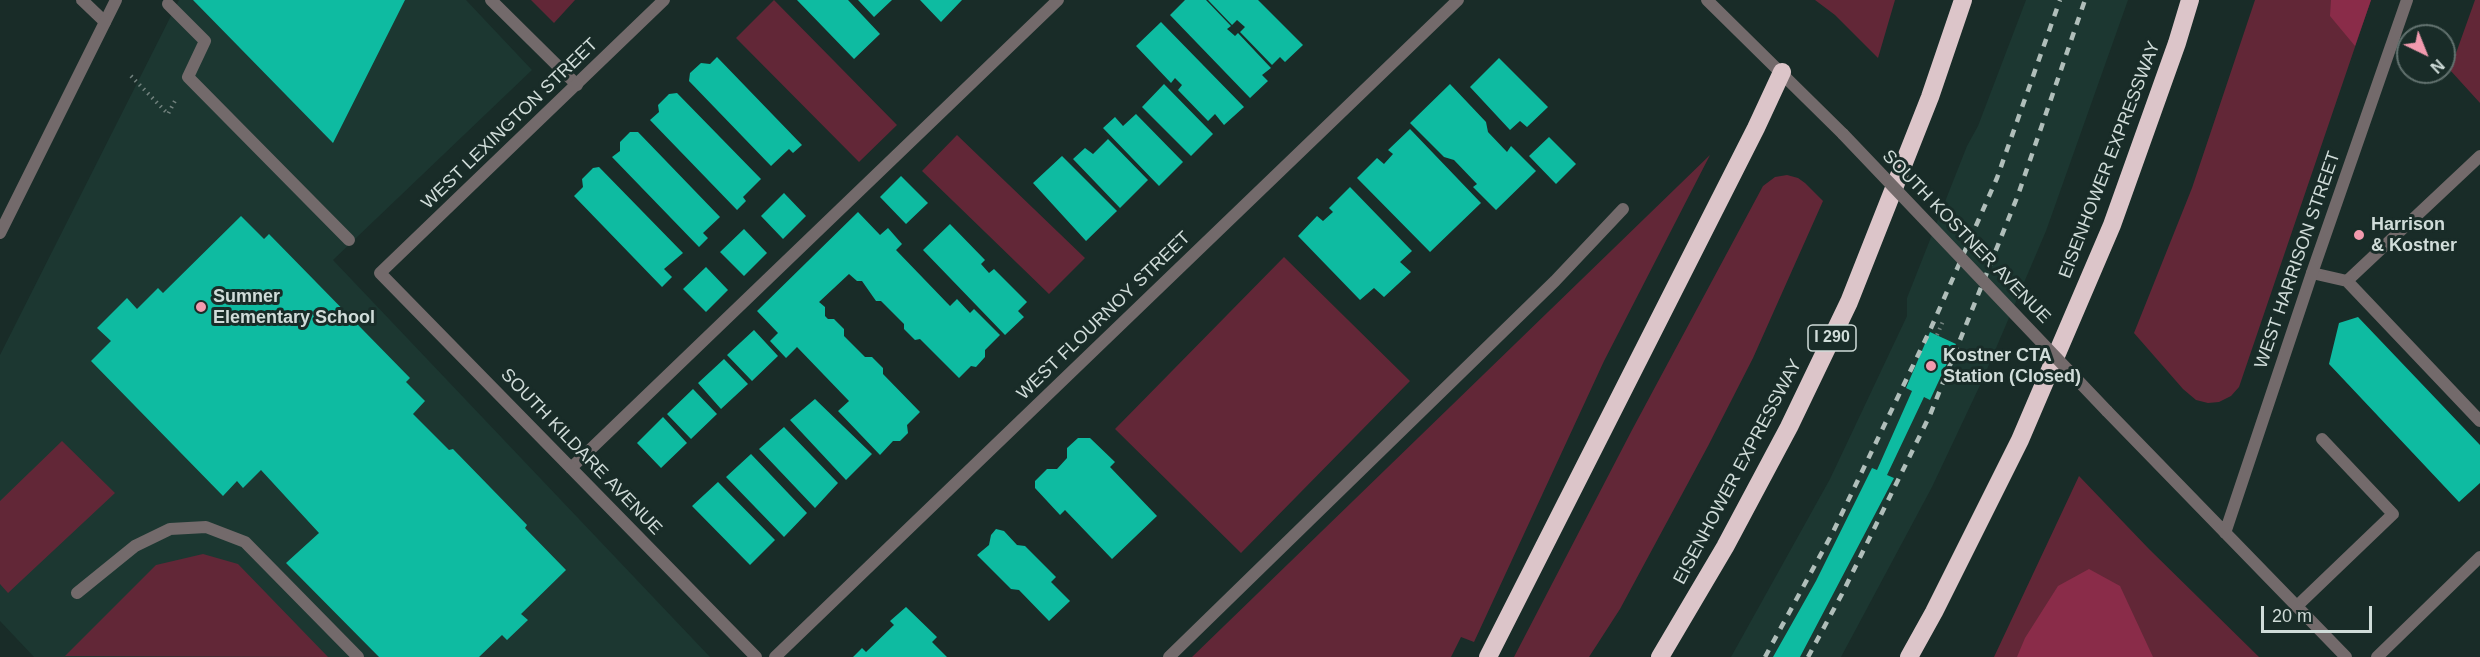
<!DOCTYPE html>
<html>
<head>
<meta charset="utf-8">
<style>
  body { margin:0 }
  #map { position:relative; width:2480px; height:657px; overflow:hidden; background:#192c28; font-family:Helvetica,sans-serif }
  canvas { display:block }
  .north { position:absolute; left:2396px; top:24px; width:60px; height:60px; box-sizing:border-box; background:#192c28; border:2px solid #62726f; border-radius:50%; rotate:137deg; font-size:16px; font-weight:700; line-height:24px; text-align:center; color:#d0dcd9 }
  .north::after { content:''; display:block; margin:auto; width:21px; height:27px; background:#f29aae; clip-path:polygon(50% 0,100% 100%,50% 72%,0 100%) }
  .scale { position:absolute; left:2261px; top:606px; width:111px; height:27px; box-sizing:border-box; border:3px solid #d0dcd9; border-top:0; padding-left:8px; font-size:18px; line-height:21px; white-space:nowrap; color:#d0dcd9; -webkit-text-stroke:4px #192c28; paint-order:stroke }
</style>
</head>
<body>
<div id="map">
<canvas width="2480" height="657"></canvas>
<div class="north">N</div>
<div class="scale">20 m</div>
</div>
<script>
const g = document.querySelector('canvas').getContext('2d');
g.lineJoin = 'round';
function paint(path, color) {
  g.fillStyle = color;
  g.fill(path, 'evenodd');
}
function toPath(rows) {
  const path = new Path2D();
  for (const r of rows) {
    path.moveTo(r[0], r[1]);
    for (let i = 2; i < r.length; i += 2) path.lineTo(r[i], r[i + 1]);
  }
  return path;
}
function trace(path, color, width, dash) {
  g.strokeStyle = color;
  g.lineWidth = width;
  g.lineCap = dash ? 'butt' : 'round';
  g.setLineDash(dash || []);
  g.stroke(path);
}
function drawText(font, color, halo, rows, align = 'center') {
  g.font = font + ' Helvetica,sans-serif';
  g.lineWidth = 6;
  g.setLineDash([]);
  g.textBaseline = 'middle';
  g.strokeStyle = halo;
  g.fillStyle = color;
  for (const [text, x, y, turn = 0] of rows) {
    g.save();
    g.translate(x, y);
    g.rotate((+turn || 0) * Math.PI / 180);
    g.textAlign = isNaN(turn) ? turn : align;
    if (halo) g.strokeText(text, 0, 0);
    g.fillText(text, 0, 0);
    g.restore();
  }
}
const built = toPath([
  [179,0,466,0,532,70,333,260,710,657,34,657,0,621,0,355],
  [2026,0,2128,0,2046,231,1982,381,1932,487,1841,657,1731,657,1830,479,1907,316,1907,298,1967,146,1978,126]
]);
const green = toPath([
  [531,0,575,0,554,23],
  [774,0,897,125,859,162,736,38],
  [1815,0,1895,0,1878,58,1835,15],
  [2255,0,2371,0,2239,387,2231,396,2219,402,2208,403,2196,400,2183,389,2134,333,2192,188],
  [2475,0,2480,0,2480,103,2450,70],
  [957,135,1085,258,1049,294,922,171],
  [1710,155,1604,361,1474,642,1461,637,1451,657,1192,657],
  [1787,175,1798,178,1805,183,1823,201,1753,358,1708,446,1620,609,1589,657,1514,657,1632,430,1763,186,1775,177],
  [1284,257,1410,381,1241,553,1115,429],
  [62,441,115,493,8,593,0,584,0,501],
  [2079,476,2149,549,2259,657,1994,657],
  [203,554,238,564,328,657,65,656,156,565]
]);
const forest = toPath([
  [2331,0,2371,0,2355,46,2330,16],
  [2089,569,2120,586,2153,657,2017,657,2025,638,2058,586]
]);
const building = toPath([
  [193,0,405,0,333,143],
  [797,0,848,0,880,34,854,59],
  [858,0,892,0,874,17],
  [920,0,962,0,941,22],
  [1185,0,1206,0,1231,26,1227,29,1235,36,1238,33,1271,68,1262,75,1268,81,1250,98,1170,15],
  [1208,0,1258,0,1303,45,1285,62,1280,57,1272,65,1240,32,1245,27,1237,20,1232,25],
  [1161,22,1244,107,1224,125,1215,114,1208,121,1178,90,1182,85,1175,78,1171,83,1136,46],
  [717,57,802,145,793,153,789,149,771,166,689,81,690,73,701,63,710,64],
  [1499,58,1548,107,1527,127,1520,121,1510,130,1470,87],
  [1164,84,1213,134,1191,156,1142,107],
  [1450,84,1486,122,1488,132,1507,152,1511,146,1536,171,1496,210,1473,187,1477,184,1454,160,1444,157,1410,123],
  [677,93,761,179,743,197,746,201,737,210,650,120,659,112,658,105,669,94],
  [1136,114,1183,162,1159,186,1103,128,1115,117,1123,126],
  [1410,129,1481,203,1430,252,1357,178,1377,158,1384,164,1393,154,1388,150],
  [630,132,638,132,720,217,703,233,708,238,699,247,612,157,620,151,620,142],
  [1549,137,1576,164,1556,184,1529,156],
  [1108,139,1148,180,1120,208,1073,159,1085,148,1093,154],
  [1062,156,1117,211,1086,241,1033,183],
  [599,167,683,253,664,269,672,277,662,287,574,196,583,187,582,179,593,168],
  [901,176,928,203,906,224,880,197],
  [1350,187,1412,251,1400,262,1411,272,1384,297,1374,288,1360,300,1298,236,1317,216,1323,221,1333,212,1329,208],
  [784,193,806,216,783,239,761,216],
  [858,212,880,235,888,228,902,244,896,250,950,306,957,299,970,313,974,309,1000,335,985,350,985,357,976,367,971,366,959,378,920,339,915,340,904,329,904,324,881,301,876,301,862,281,857,281,849,274,819,302,825,307,825,316,828,319,834,319,844,329,844,336,865,357,872,357,883,368,883,374,920,412,907,425,908,433,900,441,893,441,880,455,838,411,849,401,797,347,786,358,770,341,778,333,757,311],
  [241,216,264,239,269,234,410,378,406,382,425,401,413,414,449,450,453,449,527,525,525,528,566,570,521,614,528,620,507,640,502,635,479,657,379,657,286,563,319,533,261,470,243,488,237,481,223,496,91,361,111,341,97,328,127,298,137,309,158,288,163,293],
  [950,224,985,260,981,264,989,273,994,269,1027,302,1018,311,1024,317,1005,335,923,250],
  [744,229,767,253,744,276,720,252],
  [706,267,728,290,706,312,683,289],
  [2358,317,2480,445,2480,483,2459,502,2329,364,2339,323],
  [754,330,778,356,752,381,727,355],
  [1930,332,1956,344,1930,400,1924,397,1887,475,1894,478,1800,657,1773,657,1816,581,1872,468,1877,470,1912,391,1906,388],
  [724,359,748,384,721,409,698,383],
  [693,389,717,414,691,439,667,414],
  [815,399,872,454,846,480,790,420],
  [663,417,687,443,661,468,637,443],
  [784,427,838,483,815,508,759,449],
  [1078,438,1090,438,1115,462,1110,467,1157,516,1112,559,1065,510,1060,515,1035,488,1035,481,1047,469,1057,469,1067,458,1067,448],
  [751,454,807,513,784,537,726,477],
  [718,482,775,540,750,565,692,506],
  [996,529,1004,531,1017,545,1025,546,1056,577,1051,582,1070,601,1049,621,1019,590,1011,589,977,555,989,545,991,535],
  [906,607,937,637,932,642,947,657,853,657,862,648,866,652,894,625,890,621]
]);
const path = toPath([
  [131,76,168,114,176,99],
  [1937,335,1944,319]
]);
const service = toPath([
  [491,0,577,85],
  [2312,273,2347,281,2480,421],
  [2347,281,2480,156],
  [571,468,1058,0],
  [77,593,135,546,170,529,206,527,245,542,358,657],
  [2297,606,2393,514,2322,439],
  [1169,657,1555,281,1623,209]
]);
const pedestrian = toPath([
  [168,4,205,41,188,77,349,240]
]);
const minor = toPath([
  [82,0,105,22],
  [664,0,380,273,756,657],
  [775,657,1458,0],
  [2377,657,2480,557]
]);
const tertiary = toPath([
  [1707,0,1843,134],
  [0,233,116,0],
  [2107,411,2346,657],
  [2225,533,2312,273,2407,0]
]);
const motorway = toPath([
  [1488,657,1756,128,1782,72],
  [1660,657,1725,547,1789,427,1849,302,1930,97,1963,0],
  [1909,657,1934,612,2020,440,2112,225,2177,43,2190,0]
]);
const rail = toPath([
  [1765,657,1833,532,1931,328,1997,178,2060,0],
  [1808,657,1842,594,1930,415,2018,195,2085,0]
]);
const tertiaryBridge = toPath([
  [1843,134,2107,411]
]);
const markers = [
  [2359,235,6,"#f29aae"],
  [201,307,6,"#f29aae"],
  [1931,366,6,"#f29aae"]
];
const shields = [
  [1832,338,48]
];
const shieldNames = [
  ["I 290",1832,338]
];
const streetNames = [
  ["WEST LEXINGTON STREET",510,124,-44],
  ["EISENHOWER EXPRESSWAY",2110,160,-69],
  ["SOUTH KOSTNER AVENUE",1966,237,46],
  ["WEST HARRISON STREET",2298,260,-71],
  ["WEST FLOURNOY STREET",1104,316,-44],
  ["SOUTH KILDARE AVENUE",581,452,46],
  ["EISENHOWER EXPRESSWAY",1738,472,-62]
];
const poiNames = [
  ["Harrison",2371,225],
  ["& Kostner",2371,246],
  ["Sumner",213,297],
  ["Elementary School",213,318],
  ["Kostner CTA",1943,356],
  ["Station (Closed)",1943,377]
];
paint(built, '#1c3731');
paint(green, '#622737');
paint(forest, '#8a2c49');
paint(building, '#0ebba1');
trace(path, '#72827e', 4, [1.5, 4.5]);
trace(service, '#736a6b', 12);
trace(pedestrian, '#736a6b', 12);
trace(minor, '#736a6b', 12);
trace(tertiary, '#736a6b', 12);
trace(motorway, '#dcc5c9', 18);
trace(rail, '#b0beba', 4.5, [8, 8]);
trace(tertiaryBridge, '#736a6b', 12);
for (const [x, y, r, color] of markers) {
  const dot = new Path2D();
  dot.arc(x, y, r, 0, 2 * Math.PI);
  g.fillStyle = color;
  g.fill(dot);
  trace(dot, '#192c28', 2);
}
for (const [x, y, w] of shields) {
  const box = new Path2D();
  box.roundRect(x - w / 2, y - 13, w, 26, 4.5);
  g.fillStyle = '#192c28';
  g.fill(box);
  trace(box, '#d0dcd9', 1.5);
}
drawText('bold 16px', '#d0dcd9', null, shieldNames);
drawText('18px', '#d0dcd9', '#192c28', streetNames);
drawText('bold 18px', '#d0dcd9', '#192c28', poiNames, 'left');
</script>
</body>
</html>
